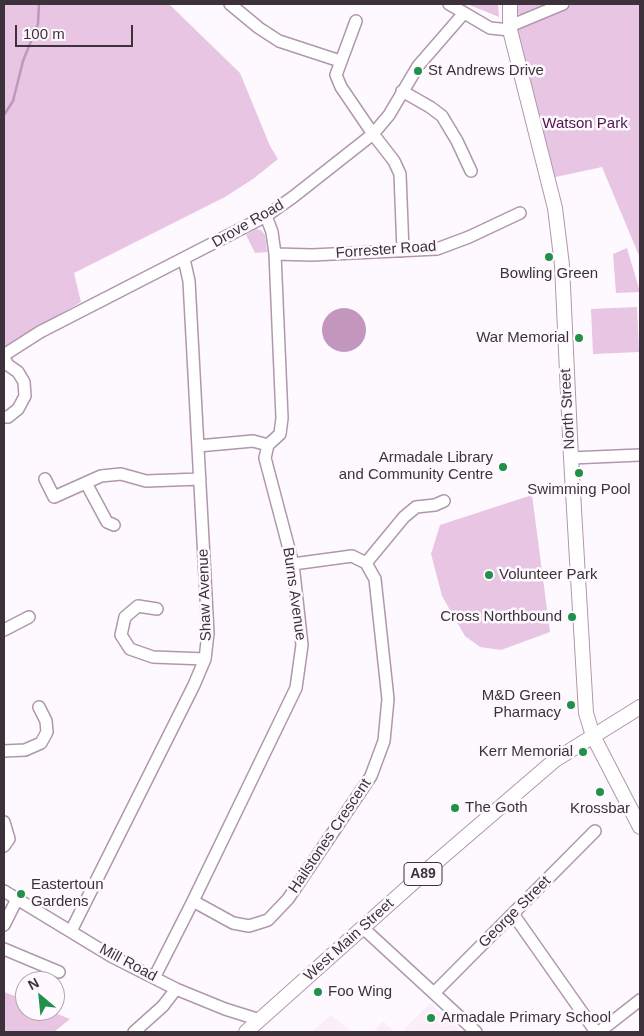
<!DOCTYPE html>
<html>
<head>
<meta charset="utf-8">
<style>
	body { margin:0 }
	#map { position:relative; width:644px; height:1036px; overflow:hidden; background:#fef9fe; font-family:Arial,sans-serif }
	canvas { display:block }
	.frame { position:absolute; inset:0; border:5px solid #3d323c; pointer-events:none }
	.north { position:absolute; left:15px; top:971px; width:50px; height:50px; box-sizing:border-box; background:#fef9fe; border:1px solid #b1a9b0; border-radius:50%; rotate:332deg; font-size:14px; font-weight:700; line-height:20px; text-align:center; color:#3d323c }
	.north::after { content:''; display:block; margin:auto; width:18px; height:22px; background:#219048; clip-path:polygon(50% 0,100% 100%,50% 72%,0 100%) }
	.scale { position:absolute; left:15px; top:25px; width:118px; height:22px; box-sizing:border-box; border:2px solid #3d323c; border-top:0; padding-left:6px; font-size:15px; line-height:18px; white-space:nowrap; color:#3d323c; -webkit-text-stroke:4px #fef9fe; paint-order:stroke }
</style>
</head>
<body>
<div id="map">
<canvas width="644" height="1036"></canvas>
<div class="frame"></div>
<div class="north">N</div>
<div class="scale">100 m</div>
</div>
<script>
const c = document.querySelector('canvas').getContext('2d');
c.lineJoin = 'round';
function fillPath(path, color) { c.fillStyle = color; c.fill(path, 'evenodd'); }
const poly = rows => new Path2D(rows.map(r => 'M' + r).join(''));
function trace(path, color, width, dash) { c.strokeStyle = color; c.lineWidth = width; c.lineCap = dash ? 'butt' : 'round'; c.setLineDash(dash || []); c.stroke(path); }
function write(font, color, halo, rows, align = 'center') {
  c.font = font + ' Arial,sans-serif'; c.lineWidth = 5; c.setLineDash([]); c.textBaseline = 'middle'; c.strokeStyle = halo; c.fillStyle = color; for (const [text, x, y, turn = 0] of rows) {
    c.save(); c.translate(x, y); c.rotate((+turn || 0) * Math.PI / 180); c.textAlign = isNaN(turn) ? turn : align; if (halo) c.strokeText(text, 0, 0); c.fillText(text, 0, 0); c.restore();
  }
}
fillPath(poly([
	[430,1003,462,1032,402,1032],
	[331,1015,352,1032,311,1032],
	[383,1021,395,1032,373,1032]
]), '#fbedf9');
fillPath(poly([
	[4,4,169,4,240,73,270,146,278,159,253,179,225,197,74,273,81,302,4,347],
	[467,4,498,4,499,17],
	[516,4,548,4,525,14,518,14],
	[574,4,640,4,640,258,602,167,551,178,516,29],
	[256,229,261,230,265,235,267,252,255,253,246,235],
	[627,248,640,292,616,293,613,254],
	[637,307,639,352,593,354,591,309],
	[532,495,550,632,501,650,480,647,465,636,442,596,431,554,440,525],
	[4,992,25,1000,25,1011,50,1011,70,1019,54,1032,4,1032]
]), '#e8c5e3');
fillPath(poly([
	'322 330a22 22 0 1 1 44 0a22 22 0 1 1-44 0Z'
]), '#c296bd');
trace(poly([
	[4,115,13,101,23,61,38,24,39,4]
]), '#c296bd', 2.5);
const minor = poly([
	[230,4,259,28,279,41,340,61],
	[449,4,490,28,510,30],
	[356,21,336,75,341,87,373,134,394,161,400,174,403,251],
	[510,26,563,4],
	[402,91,430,107,442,116,457,141,471,171],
	[275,254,312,255,437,249,469,237,520,213],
	[4,355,40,332,266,216,293,197,373,134,389,115,418,66,464,13],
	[4,358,8,365,18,372,24,382,25,396,18,409,8,417,4,417],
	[198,446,253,441,268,445],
	[571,458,640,455],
	[45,479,54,497,101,476,121,474,146,481,200,479],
	[86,483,107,522,114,525],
	[366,563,404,517,416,507,435,505,444,501],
	[157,609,138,606,125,617,121,635,130,649,153,657,205,659],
	[4,630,29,617],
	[4,751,25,750,41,743,47,732,46,721,39,707],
	[4,822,9,839,4,846],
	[4,891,111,956,176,989,225,1009,260,1020],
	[193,901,233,923,249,926,268,920,288,899,371,776,384,741,388,699,375,579,366,563,352,556,293,564],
	[513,914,596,1032],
	[4,925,17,899],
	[362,927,476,1032],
	[71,931,194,685,205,659,208,633,189,281,184,259],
	[4,949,59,972],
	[154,978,193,901,296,688,302,645,293,564,265,458,268,445,280,434,282,418,275,254,272,232,266,216],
	[434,993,595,831],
	[134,1032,163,1006,176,989],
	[599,1032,640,1000]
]);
const major = poly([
	[510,4,510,30,555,208,562,265,571,458,586,713,593,736,640,827],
	[246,1032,434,864,555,760,640,707]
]);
trace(minor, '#b197ad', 14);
trace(major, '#b197ad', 16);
trace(minor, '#fff', 11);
trace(major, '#fff', 14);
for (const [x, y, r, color] of [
	[418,71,5,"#219048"],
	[549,257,5,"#219048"],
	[579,338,5,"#219048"],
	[503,467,5,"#219048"],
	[579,473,5,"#219048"],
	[489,575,5,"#219048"],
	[572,617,5,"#219048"],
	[571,705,5,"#219048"],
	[583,752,5,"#219048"],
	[600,792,5,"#219048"],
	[455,808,5,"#219048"],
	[21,894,5,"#219048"],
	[318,992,5,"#219048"],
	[431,1018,5,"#219048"]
]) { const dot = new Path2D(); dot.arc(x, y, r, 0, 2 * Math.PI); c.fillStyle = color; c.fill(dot); trace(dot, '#fef9fe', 2); }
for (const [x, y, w] of [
	[423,874,38]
]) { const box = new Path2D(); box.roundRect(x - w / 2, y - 11.5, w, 23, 4); c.fillStyle = '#fef9fe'; c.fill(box); trace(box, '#3d323c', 1); }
write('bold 14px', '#3d323c', null, [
	["A89",423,874]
]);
write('15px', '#3d323c', '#fef9fe', [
	["St Andrews Drive",428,71],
	["Bowling Green",549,274,"center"],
	["War Memorial",569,338,"right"],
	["Armadale Library",493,458,"right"],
	["and Community Centre",493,475,"right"],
	["Swimming Pool",579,490,"center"],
	["Volunteer Park",499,575],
	["Cross Northbound",562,617,"right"],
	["M&D Green",561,696,"right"],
	["Pharmacy",561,713,"right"],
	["Kerr Memorial",573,752,"right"],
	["The Goth",465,808],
	["Krossbar",600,809,"center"],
	["Eastertoun",31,885],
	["Gardens",31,902],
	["Foo Wing",328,992],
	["Armadale Primary School",441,1018]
], 'left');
write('15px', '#4b1648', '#fef9fe', [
	["Watson Park",585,124]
]);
write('15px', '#3d323c', '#fef9fe', [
	["Drove Road",248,224,-30],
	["Forrester Road",386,250,-4],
	["North Street",568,409,-93],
	["Burns Avenue",294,594,82],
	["Shaw Avenue",205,595,-92],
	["Hailstones Crescent",330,836,-56],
	["George Street",515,912,-45],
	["West Main Street",349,940,-42],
	["Mill Road",128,963,28]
]);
</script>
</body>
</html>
